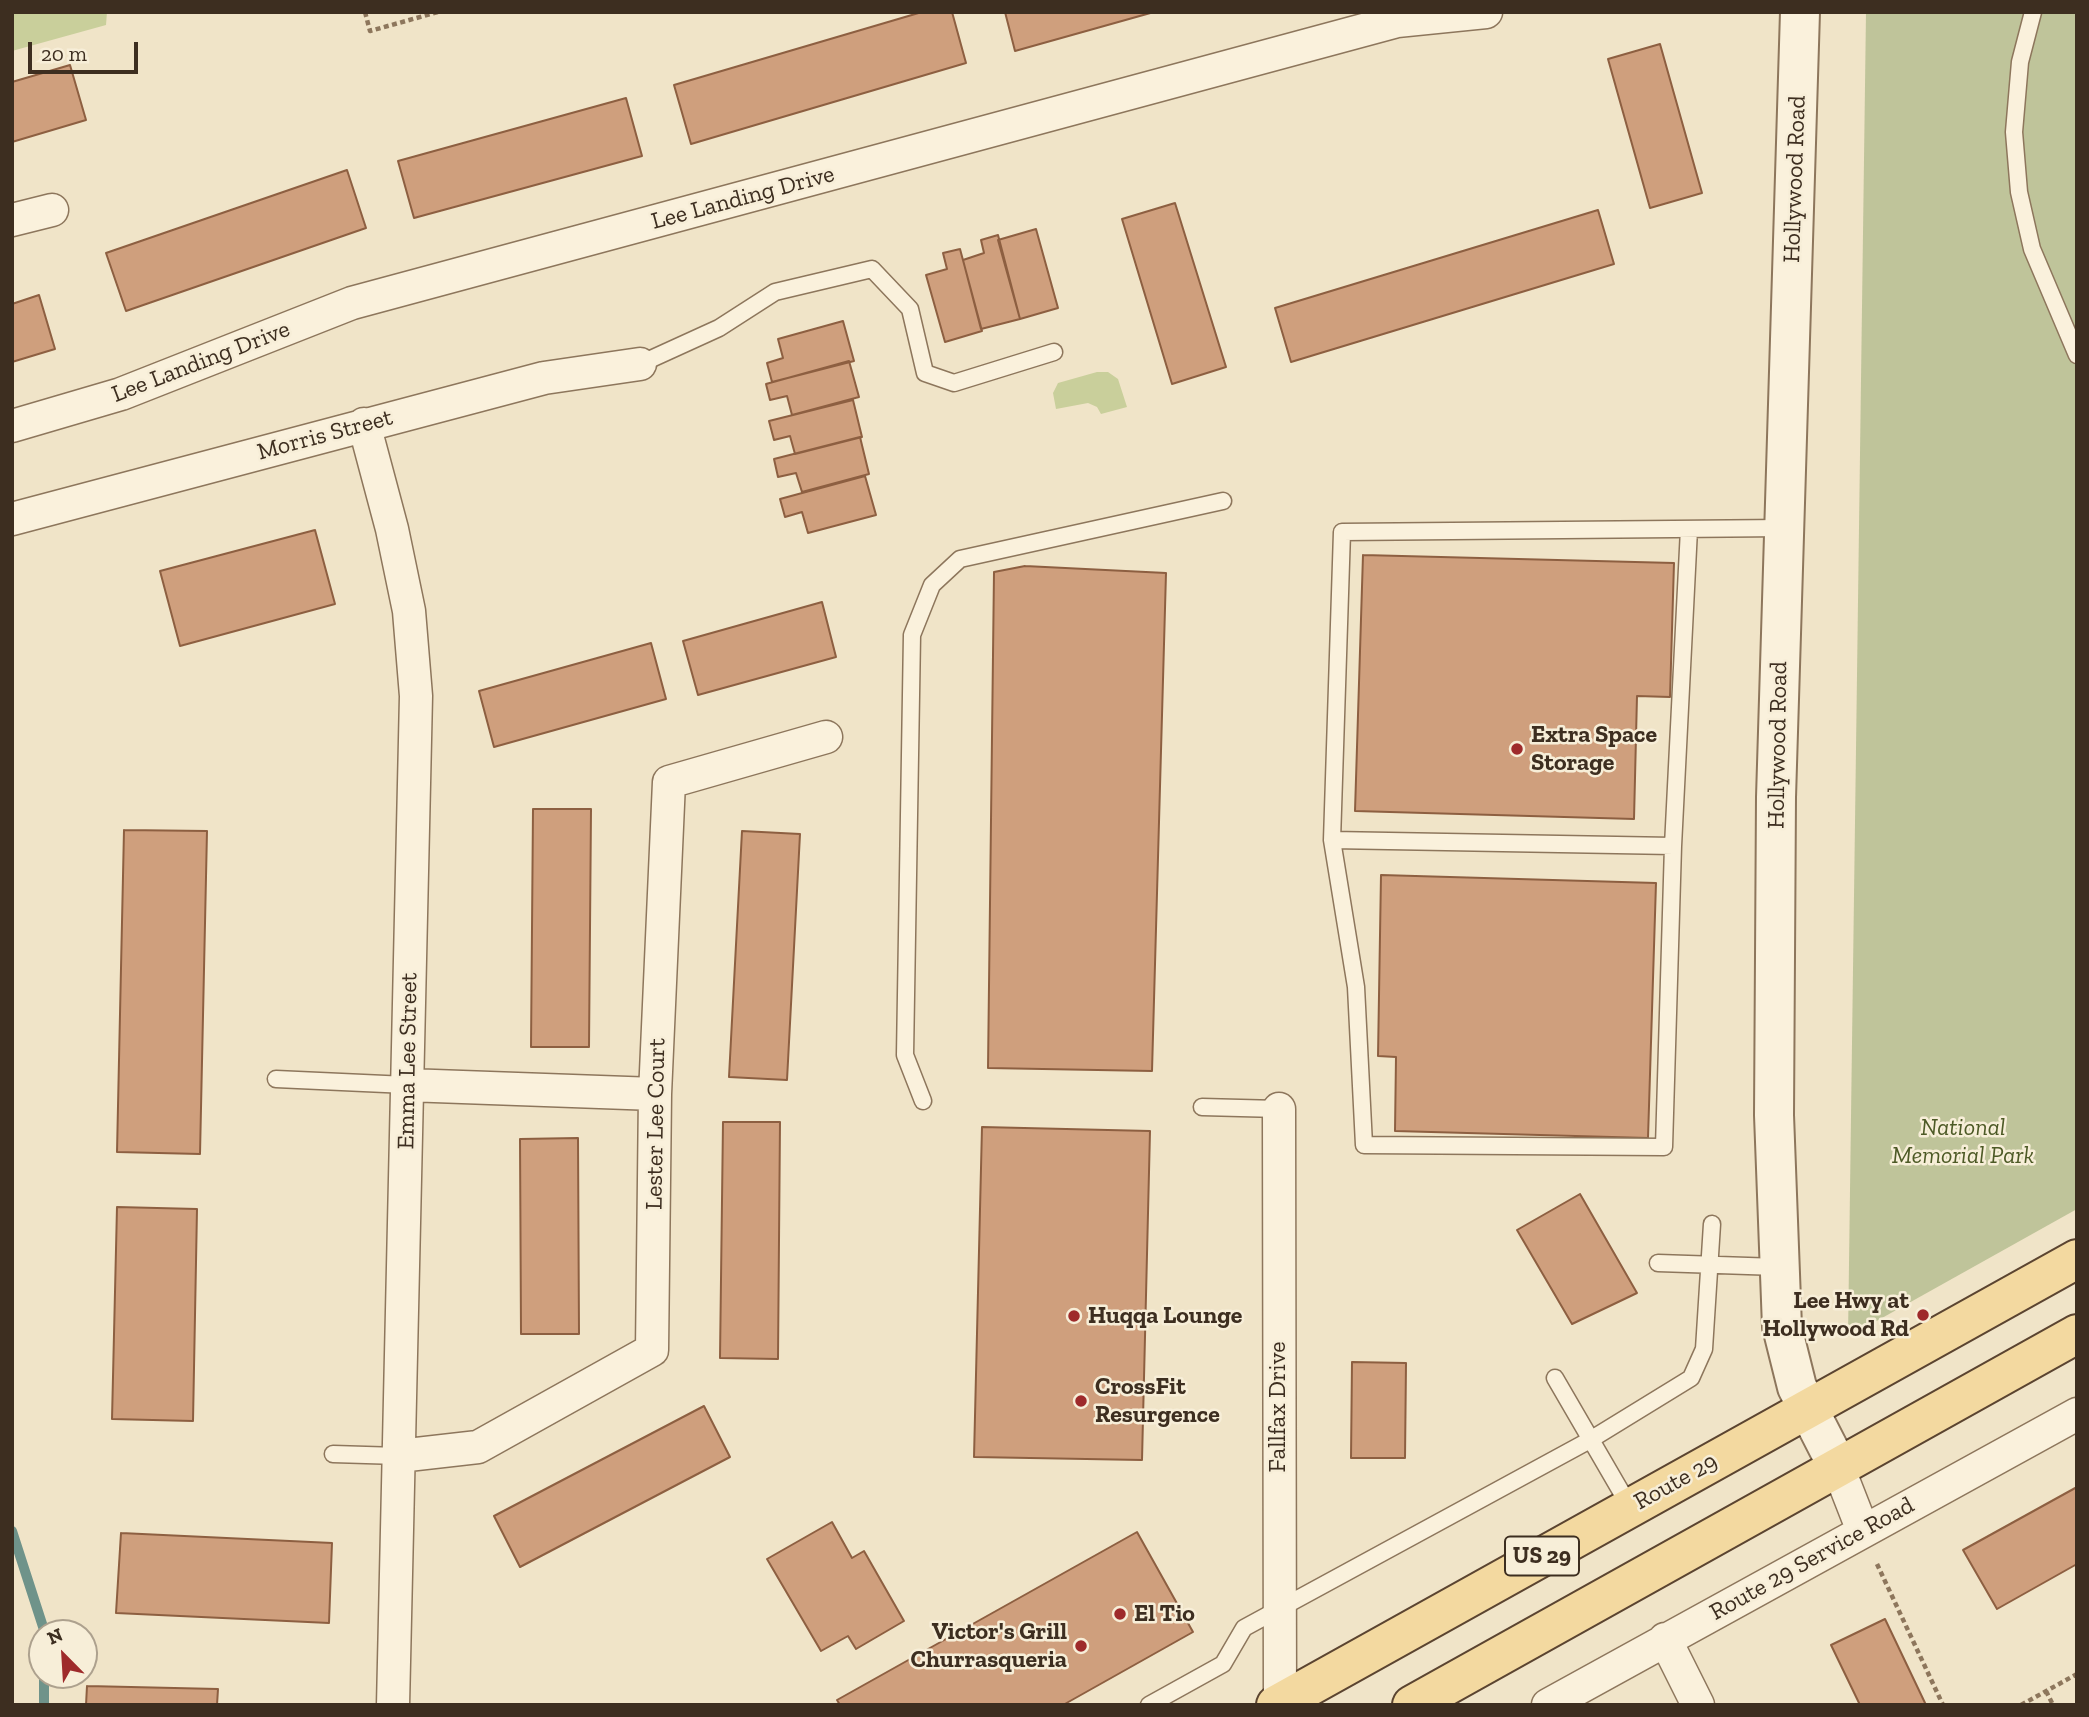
<!DOCTYPE html>
<html>
<head>
<meta charset="utf-8">
<style>
	body { margin:0 }
	#map { position:relative; width:2089px; height:1717px; overflow:hidden; background:#f0e4c8; font-family:"Zilla Slab",serif }
	canvas { display:block }
	.frame { position:absolute; inset:0; border:14px solid #3d2e20; pointer-events:none }
	.north { position:absolute; left:28px; top:1619px; width:70px; height:70px; box-sizing:border-box; background:#f7eed8; border:2px solid #ada18e; border-radius:50%; rotate:336deg; font-size:19px; font-weight:700; line-height:28px; text-align:center; color:#3d2e20 }
	.north::after { content:''; display:block; margin:auto; width:24px; height:32px; background:#9e2a2b; clip-path:polygon(50% 0,100% 100%,50% 72%,0 100%) }
	.scale { position:absolute; left:28px; top:42px; width:110px; height:32px; box-sizing:border-box; border:4px solid #3d2e20; border-top:0; padding-left:9px; font-size:21px; line-height:24px; white-space:nowrap; color:#3d2e20; -webkit-text-stroke:5px #f7eed8; paint-order:stroke }
</style>
</head>
<body>
<div id="map">
<canvas width="2089" height="1717"></canvas>
<div class="frame"></div>
<div class="north">N</div>
<div class="scale">20 m</div>
</div>
<script>
const c = document.querySelector('canvas').getContext('2d');
c.lineJoin = 'round';
function fillPath(path, color) { c.fillStyle = color; c.fill(path, 'evenodd'); }
const poly = rows => new Path2D(rows.map(r => 'M' + r).join(''));
function trace(path, color, width, dash) { c.strokeStyle = color; c.lineWidth = width; c.lineCap = dash ? 'butt' : 'round'; c.setLineDash(dash || []); c.stroke(path); }
function write(font, color, halo, rows, align = 'center') {
  c.font = font + ' "Zilla Slab",serif'; c.lineWidth = 5; c.setLineDash([]); c.textBaseline = 'middle'; c.strokeStyle = halo; c.fillStyle = color; for (const [text, x, y, turn = 0] of rows) {
    c.save(); c.translate(x, y); c.rotate((+turn || 0) * Math.PI / 180); c.textAlign = isNaN(turn) ? turn : align; if (halo) c.strokeText(text, 0, 0); c.fillText(text, 0, 0); c.restore();
  }
}
fillPath(poly([
	[12,12,107,12,106,25,12,51],
	[1097,372,1108,372,1118,379,1127,407,1101,414,1097,407,1088,403,1056,409,1053,393,1058,383]
]), '#c9cf9b');
fillPath(poly([
	[1866,12,2077,12,2077,1209,1848,1337]
]), '#bfc49a');
trace(poly([
	[12,1531,45,1633],
	[44,1705,44,1675]
]), '#6f938a', 10);
const building = poly([
	[922,12,952,12,966,63,691,144,674,85,922,12],
	[1005,12,1154,12,1015,51,1005,12],
	[1660,44,1702,193,1650,208,1608,59,1660,44],
	[70,65,86,120,12,142,12,82,70,65],
	[626,98,642,156,414,218,398,161,626,98],
	[347,170,366,228,126,311,106,253,347,170],
	[1175,203,1226,367,1172,384,1122,219,1175,203],
	[1598,210,1614,264,1291,362,1275,308,1598,210],
	[1036,229,1058,308,1020,319,998,240,1036,229],
	[998,235,1020,319,981,329,963,260,984,253,981,240,998,235],
	[960,249,982,331,945,342,926,275,947,269,943,253,960,249],
	[39,295,55,349,12,362,12,304,39,295],
	[843,321,854,361,772,382,767,363,783,358,778,339,843,321],
	[849,361,859,397,792,415,787,396,770,400,766,384,849,361],
	[853,400,862,437,795,454,790,436,774,440,769,421,853,400],
	[860,437,869,474,802,492,796,473,778,477,774,459,860,437],
	[865,476,876,515,808,533,802,512,785,517,780,499,865,476],
	[315,530,335,604,180,646,160,571,315,530],
	[1363,555,1674,563,1670,697,1637,696,1634,819,1355,811,1363,555],
	[1025,566,1166,573,1152,1071,988,1068,994,572,1025,566],
	[822,602,836,657,698,695,683,641,822,602],
	[651,643,666,699,494,747,479,691,651,643],
	[533,809,591,809,589,1047,531,1047,533,809],
	[124,830,207,831,200,1154,117,1152,124,830],
	[742,831,800,834,787,1080,729,1077,742,831],
	[1381,875,1656,883,1648,1138,1395,1131,1396,1057,1378,1056,1381,875],
	[723,1122,780,1122,778,1359,720,1358,723,1122],
	[982,1127,1150,1131,1142,1460,974,1457,982,1127],
	[578,1138,579,1334,521,1334,520,1139,578,1138],
	[1580,1194,1637,1293,1572,1324,1517,1230,1580,1194],
	[117,1207,197,1209,193,1421,112,1419,117,1207],
	[1352,1362,1406,1363,1405,1458,1351,1458,1352,1362],
	[704,1406,730,1457,520,1567,494,1516,704,1406],
	[2077,1487,2077,1564,1997,1609,1963,1550,2077,1487],
	[832,1522,852,1558,864,1551,904,1621,856,1649,848,1636,821,1651,767,1559,832,1522],
	[1137,1532,1193,1632,1063,1705,840,1705,837,1700,1137,1532],
	[121,1533,332,1543,329,1623,116,1613,121,1533],
	[1885,1619,1926,1705,1860,1705,1831,1645,1885,1619],
	[87,1686,218,1689,217,1705,86,1705,87,1686]
]);
fillPath(building, '#cf9f7d');
trace(building, '#8d5f41', 2);
const service = poly([
	[2033,12,2020,62,2014,132,2019,192,2032,249,2077,355],
	[640,364,719,328,775,292,872,269,910,309,925,373,954,383,1054,352],
	[1689,529,1673,846,1664,1147,1364,1145,1356,987,1332,840,1342,532,1784,528],
	[1332,840,1673,846],
	[276,1079,407,1085],
	[923,1101,905,1055,912,635,932,585,960,559,1223,501],
	[1202,1107,1279,1109],
	[1658,1263,1778,1267],
	[1555,1378,1630,1507],
	[333,1454,399,1456],
	[1149,1705,1223,1664,1244,1628,1590,1440,1691,1378,1704,1349,1712,1224]
]);
const minor = poly([
	[12,220,52,210],
	[364,424,392,529,409,611,416,696,393,1705],
	[12,426,121,394,352,303,1397,21,1486,12],
	[12,519,544,378,640,364],
	[407,1085,655,1094],
	[1279,1109,1280,1705],
	[399,1456,478,1447,652,1350,655,1094,669,782,826,737],
	[1838,1467,1863,1531],
	[1665,1639,1698,1705],
	[1548,1705,2077,1414]
]);
const tertiary = poly([
	[1800,12,1776,797,1774,1115,1782,1327,1797,1387,1838,1467]
]);
const primary = poly([
	[1276,1705,2077,1259],
	[1412,1705,2077,1334]
]);
trace(service, '#8d765c', 19);
trace(minor, '#8d765c', 35);
trace(tertiary, '#8d765c', 42);
trace(primary, '#5b4430', 42);
trace(poly([
	[365,12,370,31,438,12],
	[1877,1564,1943,1705],
	[2046,1691,2053,1705],
	[2021,1705,2077,1674]
]), '#8d765c', 4.5, [5, 3.5]);
trace(service, '#faf1dc', 16);
trace(minor, '#faf1dc', 32);
trace(tertiary, '#faf1dc', 38);
trace(primary, '#f3d9a0', 38);
for (const [x, y, r, color] of [
	[1517,749,7,"#9e2a2b"],
	[1923,1315,7,"#9e2a2b"],
	[1074,1316,7,"#9e2a2b"],
	[1081,1401,7,"#9e2a2b"],
	[1120,1614,7,"#9e2a2b"],
	[1081,1646,7,"#9e2a2b"]
]) { const dot = new Path2D(); dot.arc(x, y, r, 0, 2 * Math.PI); c.fillStyle = color; c.fill(dot); trace(dot, '#f7eed8', 2.5); }
for (const [x, y, w] of [
	[1542,1556,74]
]) { const box = new Path2D(); box.roundRect(x - w / 2, y - 19.5, w, 39, 5); c.fillStyle = '#f7eed8'; c.fill(box); trace(box, '#3d2e20', 2); }
write('bold 23px', '#3d2e20', null, [
	["US 29",1542,1556]
]);
write('24px', '#3d2e20', '#f7eed8', [
	["Hollywood Road",1795,179,-88],
	["Lee Landing Drive",743,198,-15],
	["Lee Landing Drive",201,362,-21],
	["Morris Street",325,435,-15],
	["Hollywood Road",1778,745,-89],
	["Emma Lee Street",408,1061,-89],
	["Lester Lee Court",656,1124,-89],
	["Fallfax Drive",1278,1407,-90],
	["Route 29",1676,1482,-29],
	["Route 29 Service Road",1812,1559,-29]
]);
write('bold 24px', '#3d2e20', '#f7eed8', [
	["Extra Space",1531,735],
	["Storage",1531,763],
	["Lee Hwy at",1909,1301,"right"],
	["Hollywood Rd",1909,1329,"right"],
	["Huqqa Lounge",1088,1316],
	["CrossFit",1095,1387],
	["Resurgence",1095,1415],
	["El Tio",1134,1614],
	["Victor's Grill",1067,1632,"right"],
	["Churrasqueria",1067,1660,"right"]
], 'left');
write('italic 24px', '#4d5a26', '#f7eed8', [
	["National",1963,1128],
	["Memorial Park",1963,1156]
]);
</script>
</body>
</html>
